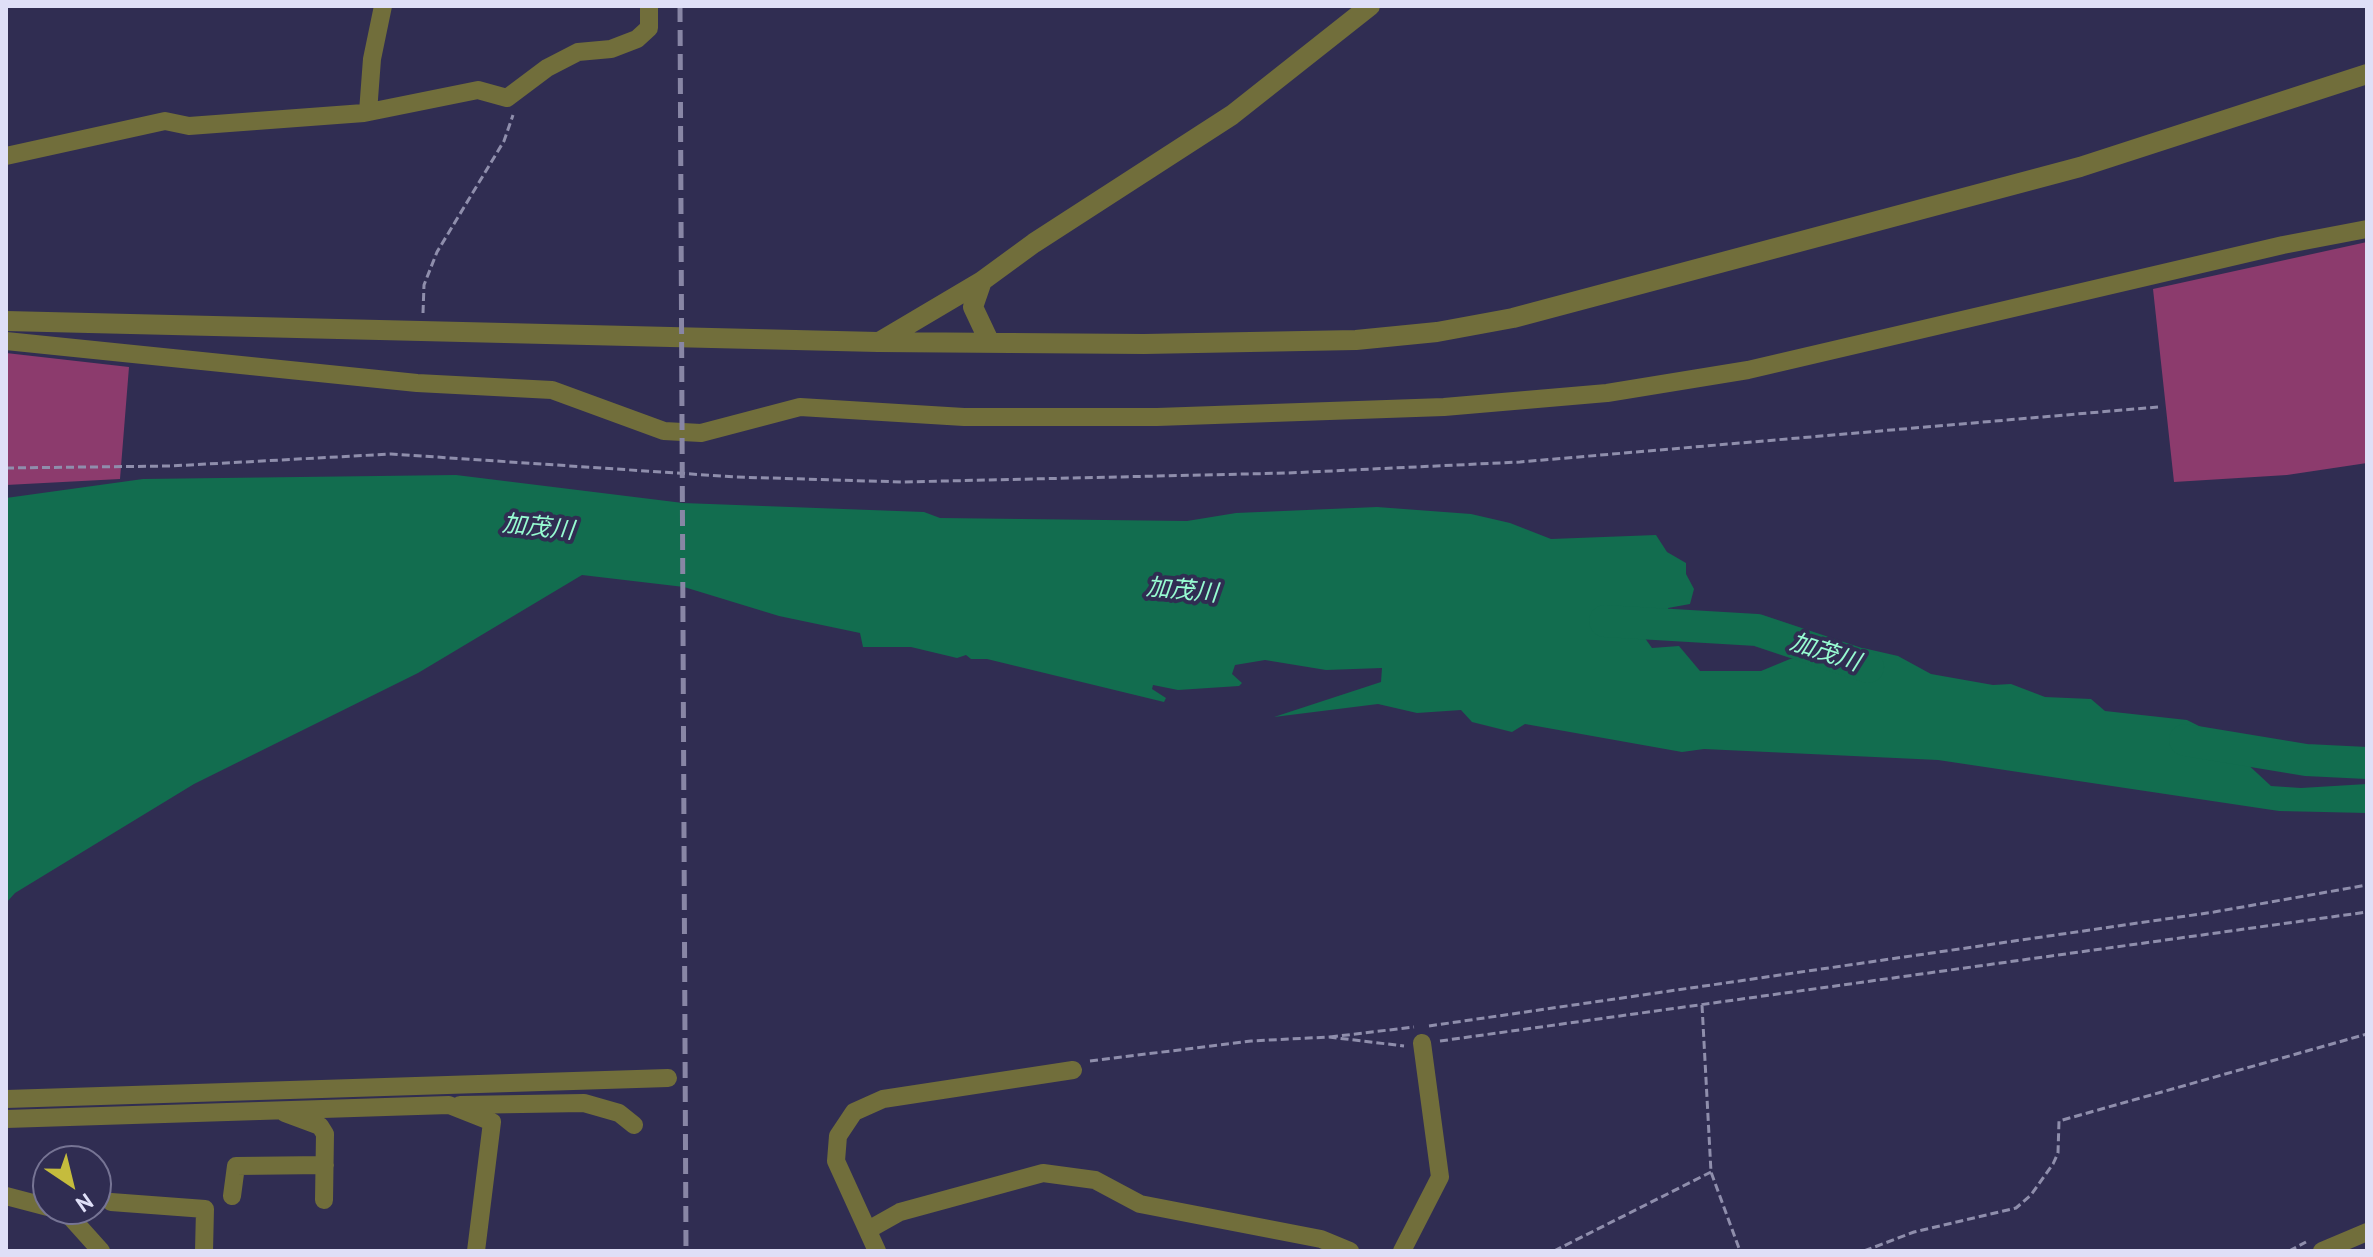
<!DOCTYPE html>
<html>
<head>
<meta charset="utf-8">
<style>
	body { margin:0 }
	#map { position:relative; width:2373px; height:1257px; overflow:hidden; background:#302d52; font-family:"PT Sans",sans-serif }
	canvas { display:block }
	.frame { position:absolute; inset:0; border:8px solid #dfdff7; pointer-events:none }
	.north { position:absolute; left:32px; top:1145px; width:80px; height:80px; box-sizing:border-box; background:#302d52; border:2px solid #767494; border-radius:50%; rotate:145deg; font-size:22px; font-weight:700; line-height:32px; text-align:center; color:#dfdff7 }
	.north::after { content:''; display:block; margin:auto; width:28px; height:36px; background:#c5bc3d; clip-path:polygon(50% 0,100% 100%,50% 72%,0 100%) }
</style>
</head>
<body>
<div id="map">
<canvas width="2373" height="1257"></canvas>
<div class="frame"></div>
<div class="north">N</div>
</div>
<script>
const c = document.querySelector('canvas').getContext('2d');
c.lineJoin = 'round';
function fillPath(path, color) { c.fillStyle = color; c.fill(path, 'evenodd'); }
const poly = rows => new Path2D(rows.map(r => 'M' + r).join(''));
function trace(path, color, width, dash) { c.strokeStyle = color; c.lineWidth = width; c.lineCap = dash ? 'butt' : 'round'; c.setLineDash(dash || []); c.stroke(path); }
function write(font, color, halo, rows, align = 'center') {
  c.font = font + ' "PT Sans","Noto Sans JP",sans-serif'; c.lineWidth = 8; c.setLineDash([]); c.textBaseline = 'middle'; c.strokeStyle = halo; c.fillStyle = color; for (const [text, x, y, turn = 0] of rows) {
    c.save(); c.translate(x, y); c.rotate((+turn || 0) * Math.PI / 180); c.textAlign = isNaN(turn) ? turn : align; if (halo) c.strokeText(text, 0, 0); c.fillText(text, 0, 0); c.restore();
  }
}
fillPath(poly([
	[2367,242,2367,463,2287,475,2174,482,2153,289],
	[6,353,129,367,120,479,6,485]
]), '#8c3b6d');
fillPath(poly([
	[456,475,683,503,924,512,940,518,1187,521,1236,513,1377,507,1471,514,1510,523,1551,539,1656,535,1667,552,1686,563,1686,574,1694,589,1690,604,1668,608,1669,616,1650,615,1642,634,1652,648,1679,646,1700,671,1761,671,1790,659,1863,648,1898,656,1931,674,1993,685,2011,684,2045,697,2091,699,2105,711,2187,720,2215,734,2271,786,2301,788,2367,784,2367,813,2279,811,1938,760,1704,749,1682,752,1525,724,1512,732,1472,722,1461,710,1417,713,1378,704,1274,717,1381,682,1382,668,1326,670,1265,660,1235,665,1232,674,1242,683,1239,686,1178,690,1153,685,1152,689,1166,698,1164,702,987,659,971,659,966,655,957,658,911,647,863,647,860,633,779,616,684,587,582,575,418,673,194,784,15,893,6,903,6,498,143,479]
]), '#126d4f');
trace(poly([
	[1605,621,1757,630,1868,667],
	[2185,740,2306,760,2367,763]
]), '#126d4f', 32);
trace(poly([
	[423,313,424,285,437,252,504,141,513,115],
	[6,468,170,466,391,454,736,477,902,482,1288,473,1520,462,2158,407],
	[1702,1005,1711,1172,1740,1251],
	[1429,1026,2214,912,2367,885],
	[1330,1037,1414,1027],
	[1440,1041,2367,912],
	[1090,1061,1251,1041,1329,1037,1404,1046],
	[1554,1251,1711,1172],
	[1864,1251,1914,1232,2016,1208,2031,1195,2053,1164,2058,1153,2059,1121,2367,1034],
	[2289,1251,2306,1242]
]), '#8f8eac', 3, [8, 4]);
trace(poly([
	[368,112,372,59,383,6],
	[6,156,165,121,189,126,364,113,478,90,507,98,547,68,578,52,611,49,637,39,649,28,649,6],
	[6,341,417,383,552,390,664,431,701,433,800,407,964,417,1157,417,1444,407,1607,393,1748,370,2283,245,2367,229],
	[6,1099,668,1078],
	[460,1105,584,1103,619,1113,634,1125],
	[285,1113,320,1126,325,1134,324,1200],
	[6,1119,449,1105,492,1122,476,1251],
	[6,1196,48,1207],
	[232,1196,236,1166,325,1165],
	[111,1202,205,1209,204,1251],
	[55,1209,66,1212,101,1251],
	[868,1230,900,1212,1043,1173,1095,1180,1140,1204,1321,1239,1350,1251],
	[877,1251,836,1161,838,1136,854,1112,883,1099,1073,1070],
	[1402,1251,1440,1177,1422,1043],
	[2322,1251,2367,1232]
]), '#716e3b', 18);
trace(poly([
	[982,281,973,307,990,343],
	[6,321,878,342,1144,344,1356,340,1437,332,1513,318,2080,167,2367,74],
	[879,342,982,281,1034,243,1232,115,1370,6]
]), '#716e3b', 20);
trace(poly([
	[680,6,686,1251]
]), '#8886a5', 5, [16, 8]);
write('italic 24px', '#97fcd2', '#302d52', [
	["加茂川",538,528,6],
	["加茂川",1182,591,5],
	["加茂川",1825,653,18]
]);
</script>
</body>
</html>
